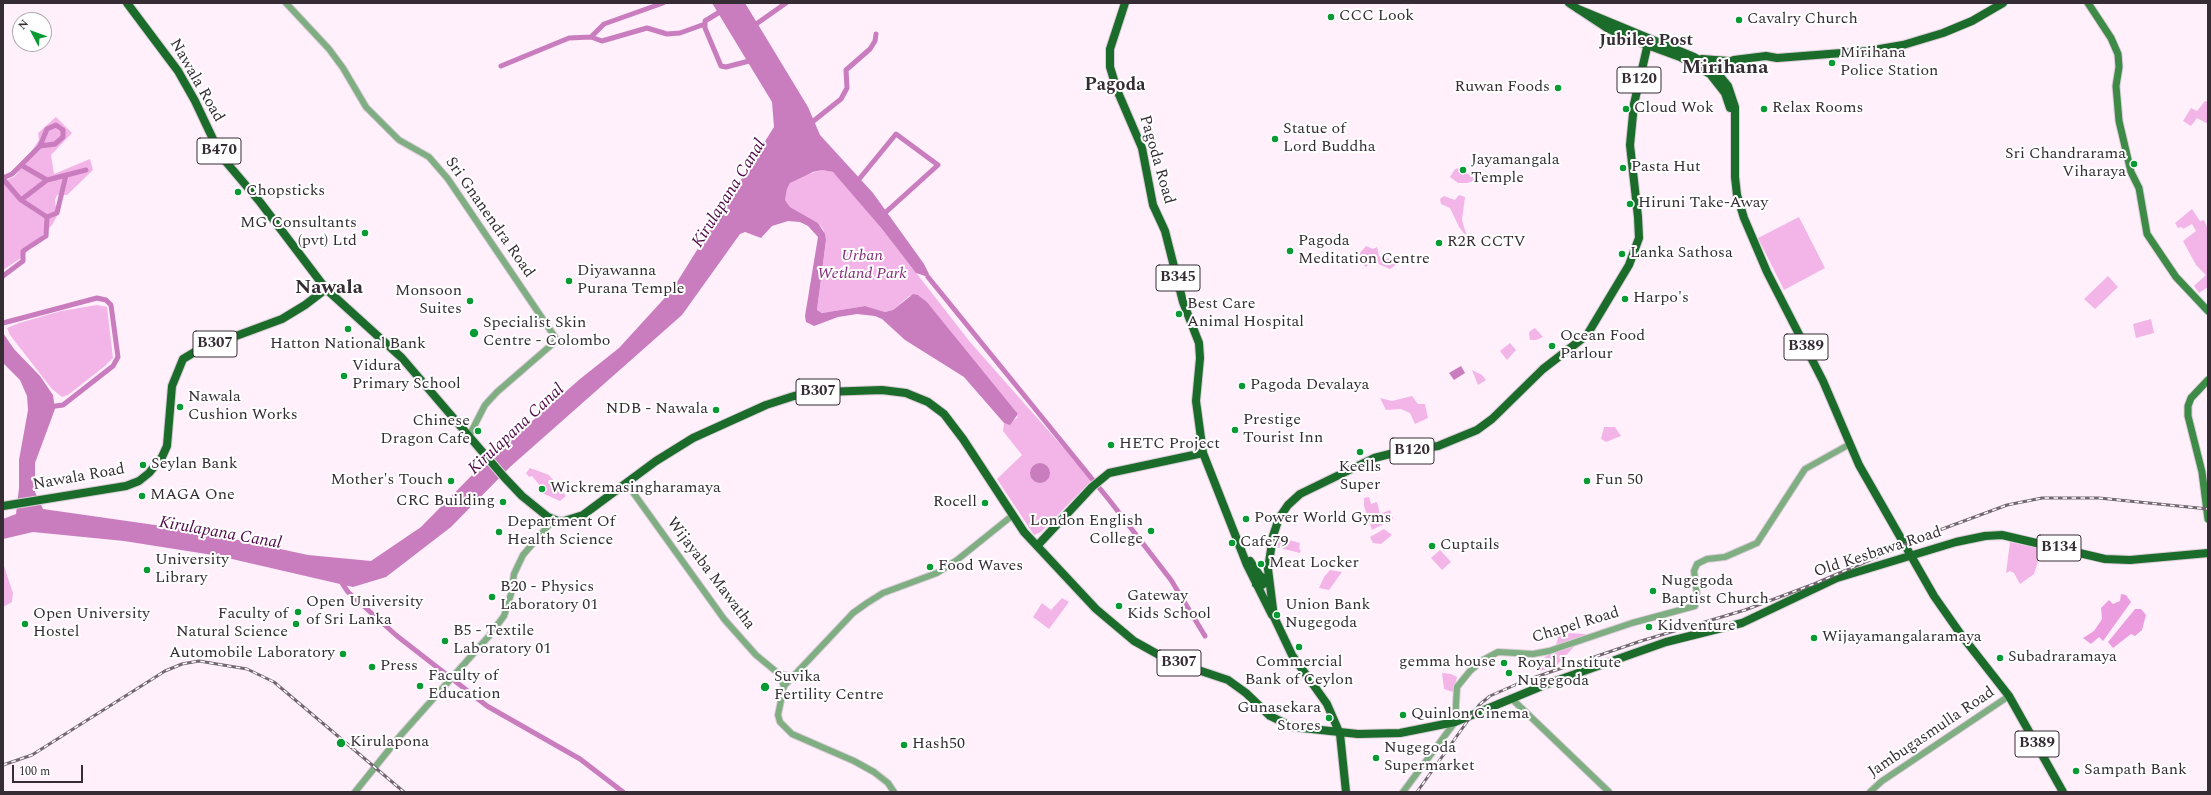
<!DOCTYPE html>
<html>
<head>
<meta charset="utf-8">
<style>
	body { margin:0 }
	#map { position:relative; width:2211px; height:795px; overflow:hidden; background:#fff0fc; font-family:Spectral,serif }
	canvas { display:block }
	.frame { position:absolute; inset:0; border:4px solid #362d34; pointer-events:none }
	.north { position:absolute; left:12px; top:12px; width:40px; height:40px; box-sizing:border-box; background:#fff; border:1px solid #afabae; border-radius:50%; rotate:311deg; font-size:11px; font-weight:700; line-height:16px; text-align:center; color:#362d34 }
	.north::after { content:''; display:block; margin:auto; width:14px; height:18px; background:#089a33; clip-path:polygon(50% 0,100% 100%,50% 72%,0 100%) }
	.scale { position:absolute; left:12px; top:765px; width:71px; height:18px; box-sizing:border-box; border:2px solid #362d34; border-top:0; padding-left:5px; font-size:12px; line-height:14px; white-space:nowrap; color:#362d34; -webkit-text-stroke:3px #fff; paint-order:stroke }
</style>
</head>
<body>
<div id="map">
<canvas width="2211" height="795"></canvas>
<div class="frame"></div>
<div class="north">N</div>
<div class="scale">100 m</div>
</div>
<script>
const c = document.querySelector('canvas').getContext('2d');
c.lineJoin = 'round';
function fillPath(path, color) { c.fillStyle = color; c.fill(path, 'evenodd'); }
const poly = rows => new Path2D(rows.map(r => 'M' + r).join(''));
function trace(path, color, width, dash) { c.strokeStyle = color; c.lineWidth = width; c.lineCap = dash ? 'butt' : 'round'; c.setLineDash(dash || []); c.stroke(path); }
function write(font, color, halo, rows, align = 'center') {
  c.font = font + ' Spectral,serif'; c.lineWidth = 4; c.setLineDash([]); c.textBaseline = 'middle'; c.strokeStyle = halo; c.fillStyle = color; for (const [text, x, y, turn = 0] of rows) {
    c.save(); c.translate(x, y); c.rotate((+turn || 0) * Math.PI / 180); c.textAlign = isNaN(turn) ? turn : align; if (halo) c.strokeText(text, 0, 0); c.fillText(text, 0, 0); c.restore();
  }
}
fillPath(poly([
	[2205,101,2208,102,2208,124,2197,118,2191,126,2183,121,2191,108,2197,111],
	[56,117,72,133,51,155,54,174,90,159,93,170,67,195,57,195,55,200,57,216,52,225,21,258,3,270,3,182,15,176,39,140,38,133],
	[1459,168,1477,180,1467,183,1458,183,1450,177,1455,169],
	[822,170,833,172,837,176,882,229,970,342,1092,480,1041,532,1034,535,997,479,1022,455,1003,431,1004,423,1007,424,1017,418,1018,414,927,302,918,295,909,296,893,310,885,312,865,306,822,313,817,310,826,240,823,229,818,223,790,207,785,200,787,189,790,183,799,177],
	[1459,195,1465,197,1462,220,1467,237,1459,227,1450,208,1441,204,1440,199,1444,196,1455,200],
	[2192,209,2200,221,2204,220,2208,229,2208,287,2199,293,2194,286,2206,275,2196,265,2183,241,2196,231,2192,224,2183,229,2182,227,2178,228,2175,223],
	[1799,217,1825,268,1784,290,1758,238],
	[1366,246,1373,249,1377,247,1379,256,1386,259,1394,257,1397,264,1390,269,1376,263,1369,264,1366,267,1360,261,1360,253],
	[2108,276,2118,287,2095,309,2084,299],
	[97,305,107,307,113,358,105,366,68,395,62,397,52,389,10,335,7,328,19,323,61,311],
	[2151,319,2154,333,2136,338,2133,324],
	[1535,328,1543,337,1536,340,1530,340,1529,332],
	[1510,343,1516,350,1507,360,1500,351],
	[1472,370,1482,375,1486,380,1478,385],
	[1412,396,1418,404,1425,404,1428,418,1415,424,1410,413,1401,409,1386,410,1380,398,1392,401],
	[1604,427,1615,427,1621,436,1606,442,1601,439],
	[530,468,549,475,566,496,560,501,540,492,542,488,532,476,529,477,526,473],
	[1369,497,1371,504,1377,502,1380,514,1390,510,1393,519,1372,530,1364,506,1364,498],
	[1384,529,1392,535,1381,544,1373,543,1370,537],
	[1278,537,1300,543,1299,549,1301,550,1300,553,1276,547],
	[2010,542,2042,549,2034,574,2020,584,2014,573,2010,571,2006,573],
	[1440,550,1451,562,1442,570,1431,558],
	[3,563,13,593,12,602,3,607],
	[1330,570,1342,572,1329,590,1319,588,1324,577],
	[1062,598,1069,602,1049,629,1033,617,1042,603,1051,610],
	[1552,629,1567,633,1586,634,1556,666,1537,672,1537,663,1548,655,1556,645,1558,638,1549,631],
	[1442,673,1451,674,1457,677,1453,692,1444,689]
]), '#f3b5e8');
fillPath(poly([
	[2121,594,2126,595,2131,602,2103,641,2099,637,2091,644,2083,638,2094,631,2102,619,2101,608,2109,600,2113,604,2120,601],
	[2135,609,2141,609,2146,615,2142,630,2135,636,2131,634,2113,648,2108,642]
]), '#ec9ddf');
fillPath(poly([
	[712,3,745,3,808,107,820,135,873,193,924,264,929,274,928,277,916,273,882,229,833,172,822,170,813,172,790,183,787,189,785,200,790,207,818,223,825,234,826,240,817,310,822,313,865,306,885,312,893,310,913,294,918,295,927,302,1018,414,1010,425,1004,423,964,377,905,340,882,319,875,316,857,314,838,317,814,326,806,322,805,316,818,237,808,226,800,222,788,221,772,226,761,238,745,232,740,234,682,315,510,467,451,527,386,577,353,587,219,556,124,541,33,532,3,539,3,519,16,514,19,488,19,460,28,410,27,396,20,380,3,363,3,333,14,349,40,376,53,395,55,409,35,463,35,492,43,509,197,531,308,555,371,561,421,527,482,465,580,379,619,348,672,290,774,127,772,102],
	[1461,366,1465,373,1454,380,1449,373],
	'1030 473a10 10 0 1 1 20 0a10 10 0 1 1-20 0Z'
]), '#c97dbe');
trace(poly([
	[723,10,705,21,705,28,721,66,726,67,753,60],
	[752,27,786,3],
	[591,37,602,41,647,28,667,34,680,33,705,24],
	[501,66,569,38,591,37,604,24,663,3],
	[811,123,841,99,847,88,846,70,870,49,875,41,876,34],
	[21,165,47,180],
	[3,178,12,174,40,146,47,129,56,125,63,130,63,137,55,144,40,146],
	[860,178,896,134,938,165,886,212],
	[3,179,21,200,47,217,46,236,23,251,23,261,3,276],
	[21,200,47,180,86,170],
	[47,217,57,213,66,175],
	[928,277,1110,501,1171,580,1205,636],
	[3,323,97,298,106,300,111,305,118,357,113,366,63,405,48,407],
	[340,580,348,592,397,636,487,706,580,759,623,792]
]), '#c97dbe', 5);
const tertiary = poly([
	[286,3,329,49,343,68,366,107,399,140,429,157,448,179,557,340,497,392,485,405,469,436],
	[627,484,724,619,756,655,779,674,784,686],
	[779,674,794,677],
	[1512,699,1609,792],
	[355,792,400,736,489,636,504,616,511,594,514,574,523,555,553,520],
	[894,792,888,783,874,772,854,761,792,734,780,722,778,715,784,686,853,613,867,603,883,593,937,573,957,560,1013,515],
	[1403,792,1455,722,1457,687,1470,671,1483,660,1498,652,1533,654,1549,651,1632,623,1695,606,1697,595,1694,571,1697,564,1707,559,1725,557,1757,543,1805,469,1850,444],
	[1870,792,1882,781,2009,696]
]);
const secondary = poly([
	[2088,3,2111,38,2118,54,2119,67,2116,86,2119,121,2131,172,2139,188,2147,234,2176,277,2208,311],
	[2208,380,2191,398,2188,406,2188,416,2202,472,2208,519]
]);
const primary = poly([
	[127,3,178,71,195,101,221,156,260,202,326,289,402,358,504,477,522,496,548,517,558,521,564,521,583,515,656,461,693,438,766,405,794,396,824,392,882,390,906,393,928,402,944,414,963,439,1024,532,1096,609,1134,641,1168,660,1228,680,1246,693,1270,716,1293,727,1358,734,1400,733,1455,722,1547,684,1666,642,1742,623,1837,578,1956,542,1985,536,2002,535,2105,559,2130,560,2208,553],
	[1125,3,1110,49,1110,67,1117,90,1142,148,1153,205,1165,231,1183,302,1199,343,1200,358,1196,401,1203,453,1247,565,1272,615],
	[1569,3,1607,28,1631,39,1680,57,1710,74,1725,93,1730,108],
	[1578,9,1694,57,1714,69,1728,86,1735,107,1735,177,1737,195,1744,218,1767,272,1823,381,1859,465,1934,596,1962,636,2009,696,2063,792],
	[1702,59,1728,61],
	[1710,74,1714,69,1734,60,1766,56,1777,58,1868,51,1903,45,1943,33,1972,21,2003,3],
	[3,506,126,486,139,481,149,473,162,457,167,446,172,386,183,359,198,350,282,319,305,305,326,289],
	[1037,546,1092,487,1109,473,1203,453],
	[1250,561,1260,576,1268,581,1262,585,1256,584],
	[1346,792,1340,734,1327,704,1292,655,1274,617,1268,569,1273,536,1279,518,1288,505,1300,494,1374,458,1394,453,1438,446,1477,430,1492,419,1543,369,1587,335,1629,265,1639,238,1638,217,1630,145,1634,104,1649,39]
]);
trace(tertiary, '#dbcdd8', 8);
trace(secondary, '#dbcdd8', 9);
trace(primary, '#dbcdd8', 10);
trace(tertiary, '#7eae81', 6);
trace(secondary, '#3e8a47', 7);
trace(primary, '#1b6c2a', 8);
const rail = poly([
	[3,765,32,755,165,671,182,664,199,661,247,669,274,682,404,792],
	[1417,792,1479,705,1490,696,1524,681,1641,641,1745,610,1814,584,1937,531,2007,505,2042,498,2099,498,2208,509]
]);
trace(rail, '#736871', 3);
trace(rail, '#fff', 1.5, [4.5]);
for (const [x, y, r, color] of [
	[1331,17,4,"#089a33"],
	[1739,20,4,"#089a33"],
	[1832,63,4,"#089a33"],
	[1558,88,4,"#089a33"],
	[1626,109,4,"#089a33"],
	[1764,109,4,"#089a33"],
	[1275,139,4,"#089a33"],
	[2134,164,4,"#089a33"],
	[1623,168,4,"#089a33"],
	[1463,170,4,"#089a33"],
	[238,192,4,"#089a33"],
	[1630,204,4,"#089a33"],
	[365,233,4,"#089a33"],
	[1439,243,4,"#089a33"],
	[1290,251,4,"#089a33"],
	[1622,254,4,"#089a33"],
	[569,281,4,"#089a33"],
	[1625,299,4,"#089a33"],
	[470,301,4,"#089a33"],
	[1179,314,4,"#089a33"],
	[348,329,4,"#089a33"],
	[474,333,5,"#089a33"],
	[1552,346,4,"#089a33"],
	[344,376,4,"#089a33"],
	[1242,386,4,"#089a33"],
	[180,407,4,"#089a33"],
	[716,410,4,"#089a33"],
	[1235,430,4,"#089a33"],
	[478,431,4,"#089a33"],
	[1111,445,4,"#089a33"],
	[1360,452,4,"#089a33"],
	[143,465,4,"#089a33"],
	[451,481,4,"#089a33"],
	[1587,481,4,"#089a33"],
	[542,489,4,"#089a33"],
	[142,496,4,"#089a33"],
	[503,502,4,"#089a33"],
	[985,503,4,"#089a33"],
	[1246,519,4,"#089a33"],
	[1151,531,4,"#089a33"],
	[499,532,4,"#089a33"],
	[1232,543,4,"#089a33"],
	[1432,546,4,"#089a33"],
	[1261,564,4,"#089a33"],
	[930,567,4,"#089a33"],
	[147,570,4,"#089a33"],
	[1653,591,4,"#089a33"],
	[492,597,4,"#089a33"],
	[1119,606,4,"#089a33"],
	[298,612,4,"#089a33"],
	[1277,615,4,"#089a33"],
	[25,624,4,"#089a33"],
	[296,624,4,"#089a33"],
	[1649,627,4,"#089a33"],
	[1814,638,4,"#089a33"],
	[445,641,4,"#089a33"],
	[1299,647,4,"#089a33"],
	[343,654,4,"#089a33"],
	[2000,658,4,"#089a33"],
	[1504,663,4,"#089a33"],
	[372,667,4,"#089a33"],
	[1509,673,4,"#089a33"],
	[420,686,4,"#089a33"],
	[765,687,5,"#089a33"],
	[1403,715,4,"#089a33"],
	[1329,718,4,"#089a33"],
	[341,743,5,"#089a33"],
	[904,745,4,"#089a33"],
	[1376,758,4,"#089a33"],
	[2076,771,4,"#089a33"]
]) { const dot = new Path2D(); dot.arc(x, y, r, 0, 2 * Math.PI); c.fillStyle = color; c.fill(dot); trace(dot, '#fff', 1.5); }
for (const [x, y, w] of [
	[1639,80,44],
	[219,151,44],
	[1178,278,44],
	[215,344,44],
	[1806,347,44],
	[818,392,44],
	[1412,451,44],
	[2059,548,44],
	[1179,663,44],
	[2037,744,44]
]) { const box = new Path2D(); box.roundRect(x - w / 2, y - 13, w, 26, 3); c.fillStyle = '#fff'; c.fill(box); trace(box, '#362d34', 1); }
write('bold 15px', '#362d34', null, [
	["B120",1639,80],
	["B470",219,151],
	["B345",1178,278],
	["B307",215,344],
	["B389",1806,347],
	["B307",818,392],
	["B120",1412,451],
	["B134",2059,548],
	["B307",1179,663],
	["B389",2037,744]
]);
write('16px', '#362d34', '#fff', [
	["CCC Look",1339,17],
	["Cavalry Church",1747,20],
	["Mirihana",1840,54],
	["Police Station",1840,72],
	["Ruwan Foods",1550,88,"right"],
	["Cloud Wok",1634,109],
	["Relax Rooms",1772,109],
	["Statue of",1283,130],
	["Lord Buddha",1283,148],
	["Sri Chandrarama",2126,155,"right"],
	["Viharaya",2126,173,"right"],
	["Jayamangala",1471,161],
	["Temple",1471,179],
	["Pasta Hut",1631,168],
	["Chopsticks",246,192],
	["Hiruni Take-Away",1638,204],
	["MG Consultants",357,224,"right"],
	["(pvt) Ltd",357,242,"right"],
	["Pagoda",1298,242],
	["Meditation Centre",1298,260],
	["R2R CCTV",1447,243],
	["Lanka Sathosa",1630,254],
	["Diyawanna",577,272],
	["Purana Temple",577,290],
	["Monsoon",462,292,"right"],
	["Suites",462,310,"right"],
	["Harpo's",1633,299],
	["Best Care",1187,305],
	["Animal Hospital",1187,323],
	["Specialist Skin",483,324],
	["Centre - Colombo",483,342],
	["Ocean Food",1560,337],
	["Parlour",1560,355],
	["Hatton National Bank",348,345,"center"],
	["Vidura",352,367],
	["Primary School",352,385],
	["Pagoda Devalaya",1250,386],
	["Nawala",188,398],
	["Cushion Works",188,416],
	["NDB - Nawala",708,410,"right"],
	["Prestige",1243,421],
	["Tourist Inn",1243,439],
	["Chinese",470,422,"right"],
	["Dragon Cafe",470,440,"right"],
	["HETC Project",1119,445],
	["Seylan Bank",151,465],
	["Keells",1360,468,"center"],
	["Super",1360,486,"center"],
	["Mother's Touch",443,481,"right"],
	["Fun 50",1595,481],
	["Wickremasingharamaya",550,489],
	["MAGA One",150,496],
	["CRC Building",495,502,"right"],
	["Rocell",977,503,"right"],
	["Power World Gyms",1254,519],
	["London English",1143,522,"right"],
	["College",1143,540,"right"],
	["Department Of",507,523],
	["Health Science",507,541],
	["Cafe79",1240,543],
	["Cuptails",1440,546],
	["University",155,561],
	["Library",155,579],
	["Meat Locker",1269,564],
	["Food Waves",938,567],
	["Nugegoda",1661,582],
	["Baptist Church",1661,600],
	["B20 - Physics",500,588],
	["Laboratory 01",500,606],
	["Gateway",1127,597],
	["Kids School",1127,615],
	["Open University",306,603],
	["of Sri Lanka",306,621],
	["Union Bank",1285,606],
	["Nugegoda",1285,624],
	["Open University",33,615],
	["Hostel",33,633],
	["Faculty of",288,615,"right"],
	["Natural Science",288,633,"right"],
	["Kidventure",1657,627],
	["B5 - Textile",453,632],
	["Laboratory 01",453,650],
	["Wijayamangalaramaya",1822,638],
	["Automobile Laboratory",335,654,"right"],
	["Subadraramaya",2008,658],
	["Commercial",1299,663,"center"],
	["Bank of Ceylon",1299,681,"center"],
	["gemma house",1496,663,"right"],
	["Royal Institute",1517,664],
	["Nugegoda",1517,682],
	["Press",380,667],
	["Faculty of",428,677],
	["Education",428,695],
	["Suvika",774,678],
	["Fertility Centre",774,696],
	["Gunasekara",1321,709,"right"],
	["Stores",1321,727,"right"],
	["Quinlon Cinema",1411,715],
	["Kirulapona",350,743],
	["Hash50",912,745],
	["Nugegoda",1384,749],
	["Supermarket",1384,767],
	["Sampath Bank",2084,771]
], 'left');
write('16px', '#362d34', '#fff', [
	["Nawala Road",196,81,60],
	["Pagoda Road",1156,160,74],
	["Sri Gnanendra Road",489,218,55],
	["Nawala Road",79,478,-10],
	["Old Kesbawa Road",1878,553,-18],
	["Wijayaba Mawatha",710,574,53],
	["Chapel Road",1576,626,-17],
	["Jambugasmulla Road",1932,733,-34]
]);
write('italic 16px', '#842a7a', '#fff', [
	["Urban",862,257],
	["Wetland Park",862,275]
]);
write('bold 17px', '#362d34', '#fff', [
	["Jubilee Post",1646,42]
]);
write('italic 17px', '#4f0848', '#fff', [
	["Kirulapana Canal",730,194,-58],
	["Kirulapana Canal",517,430,-43],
	["Kirulapana Canal",220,534,10]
]);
write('bold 18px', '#362d34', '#fff', [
	["Pagoda",1115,86]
]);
write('bold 20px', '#362d34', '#fff', [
	["Mirihana",1725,69],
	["Nawala",329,289]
]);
</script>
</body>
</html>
